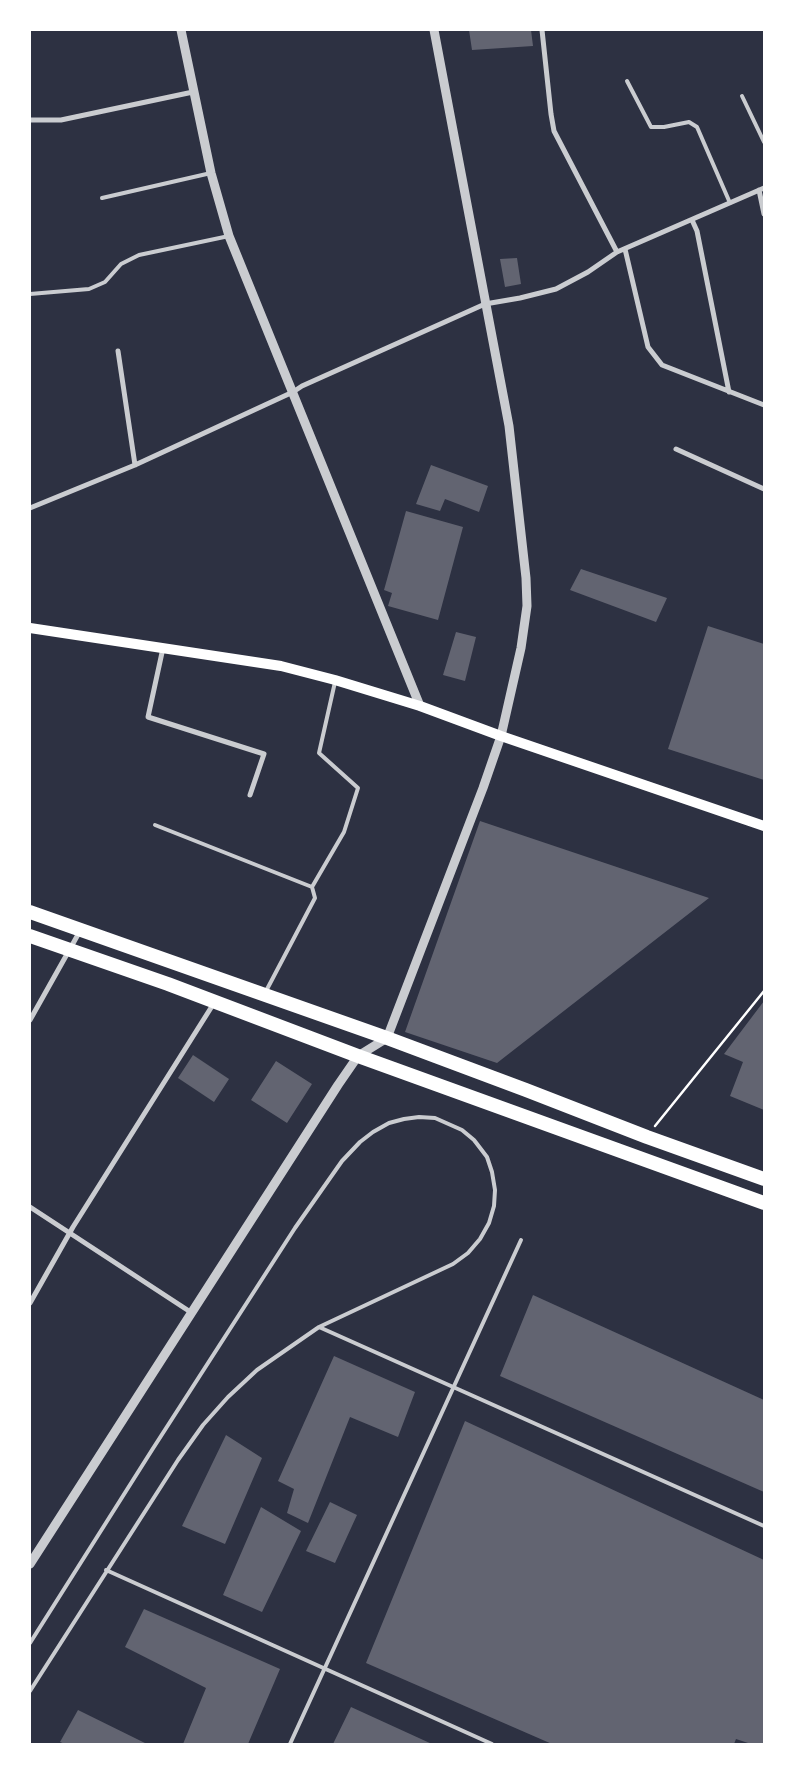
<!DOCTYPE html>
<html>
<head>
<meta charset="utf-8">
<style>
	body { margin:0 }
	#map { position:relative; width:794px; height:1774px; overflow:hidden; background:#2d3142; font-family:"PT Sans Narrow",sans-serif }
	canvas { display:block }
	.frame { position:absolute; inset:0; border:31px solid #fff; pointer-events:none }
</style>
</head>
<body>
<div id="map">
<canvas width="794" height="1774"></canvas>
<div class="frame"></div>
</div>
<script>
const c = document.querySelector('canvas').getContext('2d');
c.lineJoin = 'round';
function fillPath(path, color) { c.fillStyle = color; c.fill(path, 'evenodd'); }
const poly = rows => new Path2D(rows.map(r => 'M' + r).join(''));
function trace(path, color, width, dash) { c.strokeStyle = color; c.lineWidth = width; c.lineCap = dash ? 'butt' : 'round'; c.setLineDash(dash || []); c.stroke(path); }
fillPath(poly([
	[469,30,531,30,533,46,472,50],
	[517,258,521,284,505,287,500,259],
	[431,465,488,486,479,512,445,499,440,511,416,504],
	[406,511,463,527,438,620,388,606,392,593,384,590],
	[581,569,667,598,656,622,570,590],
	[708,626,764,644,764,780,668,749],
	[456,632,476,637,465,681,443,675],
	[480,821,709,898,497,1063,405,1032],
	[764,1001,764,1110,730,1096,743,1062,724,1054],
	[193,1055,229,1079,214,1102,178,1078],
	[276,1061,312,1084,287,1123,251,1100],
	[533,1295,764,1400,764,1492,500,1376],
	[334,1356,415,1392,398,1437,350,1417,308,1523,287,1513,294,1489,278,1481],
	[465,1421,764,1560,764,1744,751,1744,736,1739,734,1744,552,1744,366,1663],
	[226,1435,262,1458,225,1544,182,1526],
	[330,1502,357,1515,335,1563,306,1551],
	[261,1507,301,1531,262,1612,223,1595],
	[144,1609,280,1669,248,1744,183,1744,206,1688,125,1647],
	[351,1707,432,1744,333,1744],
	[78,1710,147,1744,65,1744,60,1742]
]), '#626471');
trace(poly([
	[655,1126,764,991]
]), '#fff', 2.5);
trace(poly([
	[627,81,651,127,664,127,689,122,697,127,730,203],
	[742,96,764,142],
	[102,198,211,173],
	[30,294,89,289,105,282,121,264,139,255,229,236],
	[155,825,312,887,315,898,265,993],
	[312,887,344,832,358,788,319,753,335,682],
	[319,1327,764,1526],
	[106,1570,492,1744],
	[30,1643,152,1450,295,1228,342,1161,360,1142,373,1132,389,1123,404,1119,419,1117,435,1118,462,1130,474,1140,487,1157,492,1172,495,1190,494,1206,489,1223,480,1239,468,1253,453,1264,319,1327,257,1370,228,1397,203,1425,178,1460,30,1691],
	[290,1744,521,1240]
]), '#caccd0', 4);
trace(poly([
	[542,30,551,114,554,131,617,252],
	[30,120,61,120,193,92],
	[759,190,764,214],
	[692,220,697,231,729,392],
	[625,249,648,347,662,365,764,405],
	[118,351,135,465],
	[676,449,764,489],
	[30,508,135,465,293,392,302,386,485,304,520,298,556,289,588,272,617,252,764,188],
	[163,648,148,717,264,754,250,795],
	[30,1020,80,931],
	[30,1207,192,1313],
	[30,1303,73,1227,214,1003]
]), '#caccd0', 5);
trace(poly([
	[181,30,211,173,229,236,420,706],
	[30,1564,338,1085,358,1056,387,1038,483,788,501,736,521,648,527,606,526,578,509,426,434,30]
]), '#caccd0', 9);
trace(poly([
	[30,628,281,666,335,680,420,706,501,736,764,826]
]), '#fff', 10);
trace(poly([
	[30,912,387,1038,526,1090,647,1137,764,1179],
	[30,936,168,984,358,1056,764,1203]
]), '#fff', 14);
</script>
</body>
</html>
